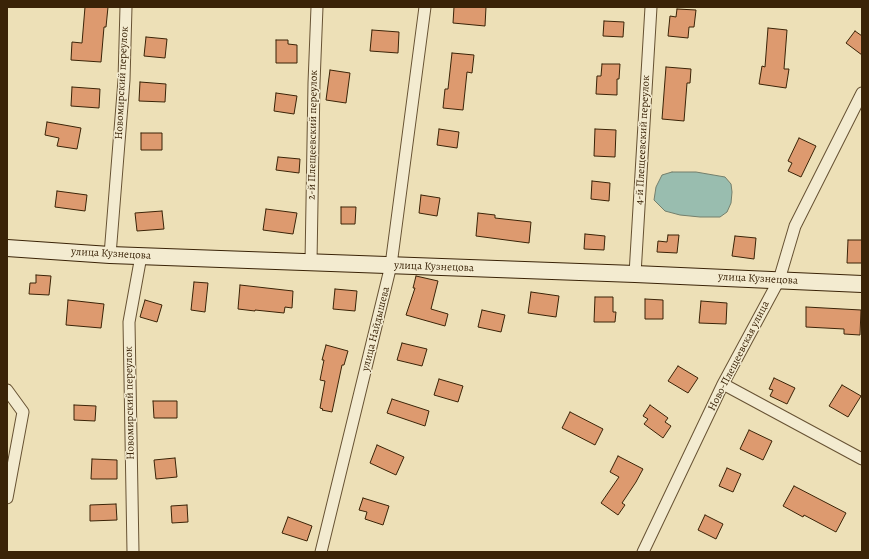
<!DOCTYPE html>
<html>
<head>
<meta charset="utf-8">
<style>
	body { margin:0 }
	#map { position:relative; width:869px; height:559px; overflow:hidden; background:#ede0b7; font-family:Alegreya,serif }
	canvas { display:block }
	.frame { position:absolute; inset:0; border:8px solid #3a2307; pointer-events:none }
</style>
</head>
<body>
<div id="map">
<canvas width="869" height="559"></canvas>
<div class="frame"></div>
</div>
<script>
const c = document.querySelector('canvas').getContext('2d');
c.lineJoin = 'round';
function fillPath(path, color) { c.fillStyle = color; c.fill(path, 'evenodd'); }
const poly = rows => new Path2D(rows.map(r => 'M' + r).join(''));
function trace(path, color, width, dash) { c.strokeStyle = color; c.lineWidth = width; c.lineCap = dash ? 'butt' : 'round'; c.setLineDash(dash || []); c.stroke(path); }
function write(font, color, halo, rows, align = 'center') {
  c.font = font + ' Alegreya,serif'; c.lineWidth = 3; c.setLineDash([]); c.textBaseline = 'middle'; c.strokeStyle = halo; c.fillStyle = color; for (const [text, x, y, turn = 0] of rows) {
    c.save(); c.translate(x, y); c.rotate((+turn || 0) * Math.PI / 180); c.textAlign = isNaN(turn) ? turn : align; if (halo) c.strokeText(text, 0, 0); c.fillText(text, 0, 0); c.restore();
  }
}
const water = poly([
	[672,172,696,172,725,177,731,184,732,192,731,203,727,212,720,217,700,217,680,215,665,211,654,200,656,187,662,175,672,172]
]);
fillPath(water, '#99bdaf');
trace(water, '#737f6c', 1);
const building = poly([
	[85,7,108,7,106,27,104,27,101,62,71,60,72,42,82,43,85,7],
	[454,7,486,7,485,26,453,23,454,7],
	[677,9,696,10,694,27,689,27,688,38,668,36,670,16,676,17,677,9],
	[604,21,624,22,623,37,603,36,604,21],
	[768,28,787,30,784,69,789,69,786,88,759,84,762,66,765,67,768,28],
	[372,30,399,32,398,53,370,51,372,30],
	[855,31,862,36,862,55,846,43,855,31],
	[146,37,167,39,165,58,144,56,146,37],
	[276,40,288,40,288,44,297,45,297,63,276,63,276,40],
	[452,53,474,55,472,73,467,72,463,110,443,108,445,89,448,89,452,53],
	[602,64,620,64,619,79,617,79,617,95,596,94,597,76,601,76,602,64],
	[666,67,691,69,690,83,687,83,684,121,662,119,666,67],
	[330,70,350,73,346,103,326,100,330,70],
	[140,82,166,84,165,102,139,101,140,82],
	[72,87,100,89,99,108,71,106,72,87],
	[276,93,297,96,294,114,274,111,276,93],
	[47,122,81,128,77,149,57,146,59,138,45,135,47,122],
	[439,129,459,132,457,148,437,145,439,129],
	[595,129,616,130,615,157,594,156,595,129],
	[141,133,162,133,162,150,141,150,141,133],
	[799,138,816,146,801,177,788,171,792,163,788,161,799,138],
	[278,157,300,159,299,173,276,170,278,157],
	[592,181,610,183,609,201,591,199,592,181],
	[57,191,87,195,85,211,55,207,57,191],
	[421,195,440,198,437,216,419,213,421,195],
	[341,207,356,207,355,224,341,224,341,207],
	[266,209,297,213,293,234,263,230,266,209],
	[162,211,164,229,137,231,135,213,162,211],
	[478,213,495,215,495,218,531,222,529,243,476,236,478,213],
	[585,234,605,236,604,250,584,249,585,234],
	[668,235,679,235,677,253,657,252,658,241,667,242,668,235],
	[735,236,756,238,754,259,732,256,735,236],
	[848,240,862,240,862,263,847,263,848,240],
	[36,275,51,276,49,295,29,294,30,283,36,283,36,275],
	[416,276,438,281,431,309,448,314,445,326,406,315,415,288,413,288,416,276],
	[194,282,208,283,205,312,191,310,194,282],
	[240,285,293,291,292,308,285,307,284,313,255,310,255,311,238,309,240,285],
	[335,289,357,291,355,311,333,309,335,289],
	[531,292,559,296,556,317,528,313,531,292],
	[595,297,613,297,613,312,616,312,615,322,594,322,595,297],
	[645,299,663,300,663,319,645,319,645,299],
	[68,300,104,304,101,328,66,325,68,300],
	[145,300,162,305,157,322,140,317,145,300],
	[701,301,727,303,726,324,699,323,701,301],
	[806,307,861,310,860,335,844,334,844,329,806,327,806,307],
	[482,310,505,315,501,332,478,327,482,310],
	[402,343,427,349,422,366,397,360,402,343],
	[326,345,348,351,344,365,342,365,332,412,322,410,323,409,320,408,325,381,320,380,324,360,322,360,326,345],
	[678,366,698,378,688,393,668,381,678,366],
	[774,378,795,388,787,404,770,396,773,390,769,389,774,378],
	[439,379,463,386,458,402,434,395,439,379],
	[842,385,861,396,848,417,829,406,842,385],
	[392,399,429,411,425,426,387,413,392,399],
	[153,401,177,401,177,418,154,418,153,401],
	[74,405,96,406,95,421,74,420,74,405],
	[650,405,668,418,665,422,671,426,663,438,644,424,648,419,643,416,650,405],
	[570,412,603,429,595,445,562,428,570,412],
	[749,430,772,441,763,460,740,449,749,430],
	[377,445,404,457,396,475,370,463,377,445],
	[618,456,643,469,636,482,622,503,625,505,618,515,601,503,619,477,610,472,618,456],
	[175,458,177,477,156,479,154,460,175,458],
	[92,459,117,460,117,479,91,479,92,459],
	[727,468,741,474,733,492,719,486,727,468],
	[794,486,846,513,836,532,804,515,803,517,783,506,794,486],
	[363,498,389,506,383,525,365,519,367,512,359,510,363,498],
	[116,504,117,520,90,521,90,505,116,504],
	[187,505,188,522,172,523,171,506,187,505],
	[705,515,723,524,716,539,698,530,705,515],
	[288,517,312,526,307,541,282,533,288,517]
]);
fillPath(building, '#dd9a6f');
trace(building, '#3a2307', 1);
const street = poly([
	[110,255,124,80,126,7],
	[311,262,314,83,317,7],
	[635,274,651,7],
	[723,384,862,459],
	[7,390,23,412,7,498],
	[133,552,129,322,141,256],
	[321,552,391,265,425,7],
	[643,552,723,384,779,280,795,226,862,93]
]);
const secondary = poly([
	[7,248,110,255,635,274,862,284]
]);
trace(street, '#675233', 13);
trace(secondary, '#3a2307', 18);
trace(street, '#f3ebd0', 11);
trace(secondary, '#f3ebd0', 16);
write('11px', '#3a2307', '#f3ebd0', [
	["Новомирский переулок",122,83,-87],
	["2-й Плещеевский переулок",313,135,-89],
	["4-й Плещеевский переулок",643,140,-87],
	["улица Кузнецова",111,254,3],
	["улица Кузнецова",434,267,2],
	["улица Кузнецова",758,279,3],
	["улица Найдышева",376,329,-76],
	["Ново-Плещеевская улица",739,356,-63],
	["Новомирский переулок",130,403,-91]
]);
</script>
</body>
</html>
